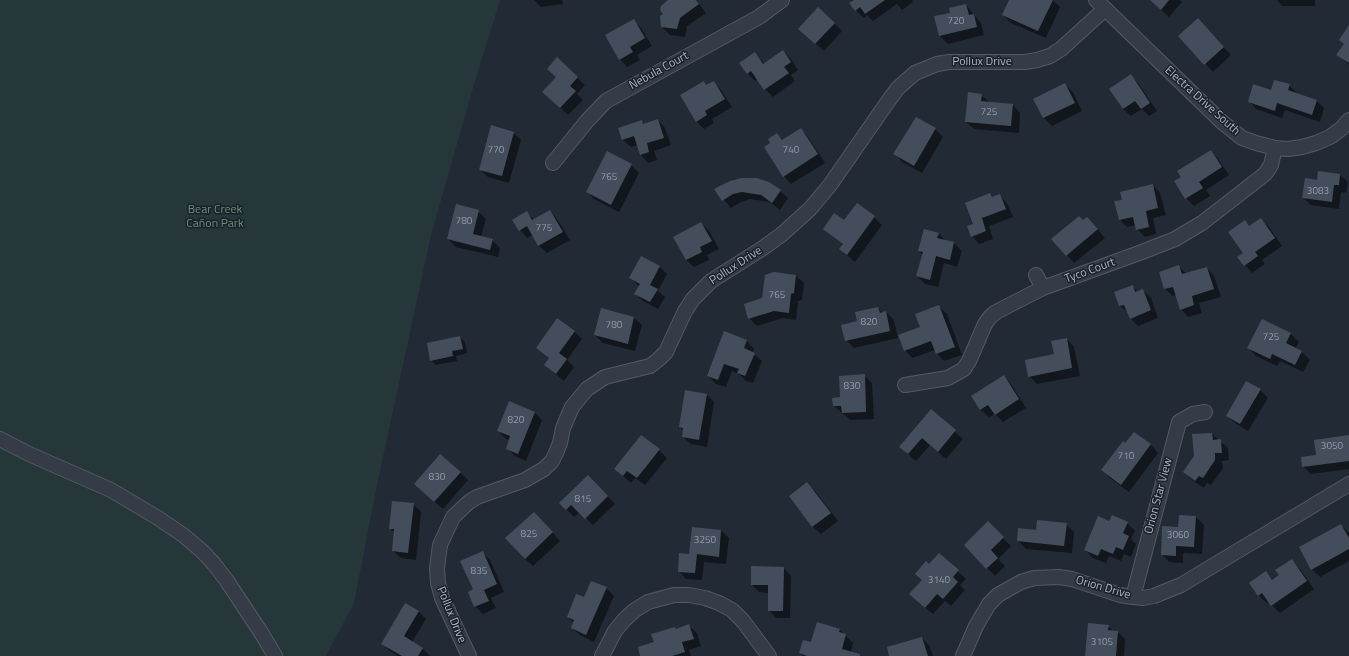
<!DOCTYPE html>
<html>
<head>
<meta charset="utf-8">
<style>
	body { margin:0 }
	canvas { display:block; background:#222a36 }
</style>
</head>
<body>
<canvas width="1349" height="656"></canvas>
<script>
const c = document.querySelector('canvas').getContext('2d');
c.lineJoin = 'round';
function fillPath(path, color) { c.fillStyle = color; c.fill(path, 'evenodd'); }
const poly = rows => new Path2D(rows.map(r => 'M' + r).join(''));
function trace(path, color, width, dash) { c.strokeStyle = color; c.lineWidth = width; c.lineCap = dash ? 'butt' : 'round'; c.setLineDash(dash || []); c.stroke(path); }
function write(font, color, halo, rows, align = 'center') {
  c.font = font + ' "Titillium Web",sans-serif'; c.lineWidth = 3; c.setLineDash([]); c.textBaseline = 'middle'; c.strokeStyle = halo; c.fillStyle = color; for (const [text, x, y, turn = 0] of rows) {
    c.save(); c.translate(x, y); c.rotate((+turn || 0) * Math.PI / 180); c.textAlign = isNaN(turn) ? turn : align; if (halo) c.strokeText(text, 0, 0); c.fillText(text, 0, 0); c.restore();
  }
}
fillPath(poly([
	[0,0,500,0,473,88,431,235,377,485,354,603,326,656,0,656]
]), '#253738');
fillPath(poly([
	[534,0,562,0,563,4,541,7],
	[669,0,696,0,706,13,687,26,685,37,670,35,662,27],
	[856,0,912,0,913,2,902,10,897,4,873,21,867,15,864,18,856,10,851,4],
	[1010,0,1053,0,1060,7,1046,38,1011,23,1003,15],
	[1151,0,1180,0,1182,2,1169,17],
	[1277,0,1315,0,1315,6,1282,6],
	[966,5,981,23,984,35,948,44,940,36,936,17,951,13],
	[633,20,641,28,652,46,637,55,640,60,627,67,620,59],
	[834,23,842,31,824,51,807,36],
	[1206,27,1231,55,1213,72,1180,36],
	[1349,27,1349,65,1338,55,1345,45,1340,40],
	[783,51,791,59,798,70,791,75,795,81,773,97,765,89,758,79,755,81,747,73,755,53,765,64],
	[557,59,585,85,577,94,583,100,568,115,543,92,557,77],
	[1130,75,1138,83,1157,111,1149,116,1142,109,1131,116,1123,109],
	[714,82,721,90,732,107,712,119,714,123,704,129,696,121,704,83,707,86],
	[1065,85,1073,92,1082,111,1052,126,1044,118,1035,99],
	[1289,85,1297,93,1317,101,1324,108,1320,122,1285,110,1282,118,1256,109,1249,101],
	[981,95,990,103,1013,105,1020,113,1019,133,974,129,966,122],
	[658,120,665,128,671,145,654,151,657,160,648,163,641,155,638,145,631,147,623,140,642,121,644,124],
	[801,129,808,137,825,163,791,184,784,176,771,143,777,134,783,140],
	[935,129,943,137,922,173,902,162,895,154],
	[514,133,521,140,509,183,488,177,480,170],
	[1211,151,1218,159,1229,175,1206,190,1210,196,1194,206,1186,198,1182,178],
	[631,165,639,173,619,212,594,199,587,191],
	[1340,175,1348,182,1346,193,1341,192,1339,209,1311,205,1303,198,1318,181],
	[1153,185,1160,193,1166,215,1153,218,1156,234,1145,237,1137,229,1136,225,1127,227,1120,220,1124,200],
	[715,189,780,191,788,198,780,210,770,202,750,199,741,202,731,208],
	[990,194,994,198,1000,196,1007,203,1013,217,989,226,993,239,979,244,972,236,974,225],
	[478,211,486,219,481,237,492,240,500,248,498,257,456,247,448,239],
	[550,211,557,219,570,240,547,253,539,246,533,235,527,238,520,230,527,213,535,220],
	[874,217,882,225,855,262,840,249,844,245,824,229,844,222],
	[1261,219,1269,227,1282,246,1262,260,1265,264,1252,273,1245,265,1245,222,1250,227],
	[1083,221,1095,226,1105,238,1074,263,1067,255],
	[701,223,709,231,719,249,707,255,709,260,694,267,686,260],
	[938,233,946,241,954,243,962,251,957,267,944,263,938,287,925,284,917,276,923,255,919,251],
	[660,267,667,274,658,291,665,297,658,309,643,301,635,294,639,286,630,278],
	[1179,267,1187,274,1207,268,1214,276,1221,297,1199,303,1202,313,1188,317,1181,309,1176,295,1173,296,1165,289],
	[774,273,796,276,804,283,802,300,798,301,796,320,783,318,757,326,749,318,763,299],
	[1132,286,1138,292,1143,290,1151,298,1158,318,1138,326,1130,318,1129,313,1120,306,1115,292],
	[939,307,947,314,962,355,944,361,936,353,935,350,912,358,905,350],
	[878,308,883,313,886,312,894,320,898,338,854,348,846,340],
	[634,318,642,325,635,351,603,343,595,335],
	[1262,320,1291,334,1299,342,1295,349,1302,352,1310,360,1303,372,1280,361,1277,366,1256,356,1249,348],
	[574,331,582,339,567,360,574,367,564,381,545,365,550,359,537,347],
	[460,337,465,342,467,353,456,356,457,361,436,365,431,360],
	[1067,339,1074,347,1080,376,1037,384,1029,376,1055,355],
	[747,341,754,349,753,353,762,361,753,383,746,381,739,374,732,371,726,387,716,384,708,376],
	[864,375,872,383,874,419,850,420,834,406],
	[1004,376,1011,384,1026,408,1003,422,995,414,989,417,981,410,972,396],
	[1260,390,1268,398,1248,431,1235,423,1227,416],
	[707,395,714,402,707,447,691,444,683,437,684,431,680,427],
	[931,410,963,439,946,459,930,445,916,461,900,447],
	[534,412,542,420,526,461,515,456,507,448,510,440,506,439,498,431],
	[1134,433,1151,445,1158,453,1129,492,1110,478,1102,470],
	[1212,434,1228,448,1229,460,1222,461,1223,468,1211,485,1207,483,1204,488,1192,480,1184,472],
	[1349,437,1349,469,1311,474,1303,466],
	[659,450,667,458,645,485,635,478,631,483,615,469],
	[460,472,468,480,443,509,423,492],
	[588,477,615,504,593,525,580,512,574,517,560,503],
	[807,484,815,491,838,521,821,534,813,527,790,496],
	[413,504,421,512,416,560,401,558,393,551,395,533,390,528],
	[1180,516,1196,517,1204,525,1202,554,1183,553,1183,563,1169,562,1162,554,1179,528],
	[542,521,560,541,533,566,525,559],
	[1110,522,1127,523,1135,531,1131,539,1136,544,1131,557,1124,554,1121,561,1109,556,1106,563,1093,558,1085,550],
	[988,523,1011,546,998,559,1005,566,995,576,965,545],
	[1066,524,1074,532,1072,553,1026,549,1018,541,1037,531],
	[1341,525,1349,533,1349,561,1320,577,1312,569],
	[721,530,729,538,726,564,704,562,702,580,686,579,679,571,690,555],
	[482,552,490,560,504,592,491,598,496,608,483,614,475,606,474,590],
	[939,554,966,579,960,585,965,590,951,606,945,601,933,614,918,602,923,580,929,566],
	[1292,561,1299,568,1314,589,1280,613,1269,602,1267,603,1259,596,1250,583,1266,573,1273,580,1280,575],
	[784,568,791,576,790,618,776,618,769,610,769,593,759,592,752,585],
	[606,588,614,596,594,642,580,635,572,628,574,623,568,617],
	[418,611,426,619,412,642,422,648,430,656,398,656,390,651,382,644],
	[689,626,697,633,701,646,689,650,691,656,641,656,655,643,675,628,677,629],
	[1108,626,1113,631,1118,632,1125,639,1124,656,1086,656],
	[839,629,853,643,851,652,861,656,803,656,800,653,811,644],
	[922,638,929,645,933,656,890,656]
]), '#0007');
fillPath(poly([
	[668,0,696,0,699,4,680,18,677,29,661,27,660,16,663,14,660,10,661,6],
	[854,0,885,0,865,14,860,7,855,11,849,3],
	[1009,0,1053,0,1038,31,1002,15],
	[1150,0,1169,0,1161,10],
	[966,4,969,15,974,14,977,27,939,36,934,16,950,13,949,8],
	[818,7,835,23,815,44,798,29],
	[1198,18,1224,47,1204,65,1178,36],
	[634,19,645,38,630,47,633,52,619,60,605,35],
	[1349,25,1349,63,1336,55,1344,44,1339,40],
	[783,50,791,62,784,67,789,73,764,90,751,71,747,74,739,63,755,52,763,64],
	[557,57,578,77,570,86,576,91,560,108,542,92,556,77,547,69],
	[1131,74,1150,103,1141,109,1135,101,1123,109,1109,89],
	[1274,80,1290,84,1288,90,1317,100,1312,115,1277,103,1275,111,1248,102,1253,84,1271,90],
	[704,81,706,85,714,81,725,99,705,111,707,115,696,122,680,95],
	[1065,83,1075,103,1043,118,1033,99],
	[968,92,982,94,981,101,1013,104,1011,126,965,122],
	[916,117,936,128,914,166,893,154],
	[658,119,664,138,647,143,649,152,640,155,634,136,622,140,618,128,642,120,643,124],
	[491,125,514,132,502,176,479,170],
	[801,128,818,154,783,177,764,147,770,143,768,139,777,133,782,140],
	[1211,150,1222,167,1199,182,1203,188,1185,199,1174,181,1181,177,1177,171],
	[607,151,632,164,611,205,586,192],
	[1318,171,1340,174,1339,185,1334,185,1332,202,1302,198,1305,178,1317,180],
	[742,178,757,178,769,182,781,190,772,203,761,195,742,192,733,194,722,201,714,189,730,181],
	[1153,184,1158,208,1146,211,1149,227,1136,230,1133,217,1119,220,1114,201,1122,200,1120,192],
	[990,193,992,197,1000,194,1006,209,982,218,986,231,971,237,967,226,973,224,965,203],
	[857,203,875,216,847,255,839,249,843,244,823,229,834,213,844,220],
	[456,204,479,210,473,234,493,239,490,250,447,239],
	[550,210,563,232,538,246,527,226,519,231,512,220,527,211,532,220],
	[1079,216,1083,220,1087,217,1098,229,1066,256,1051,239],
	[1261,218,1275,238,1255,252,1258,256,1244,266,1237,257,1243,253,1228,232,1245,220,1249,226],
	[701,222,712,241,700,247,702,252,686,260,673,237],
	[924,229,939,233,937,238,954,242,950,260,936,256,930,280,916,276,923,252,918,251],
	[641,256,660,266,650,285,658,289,650,302,634,294,640,284,629,278],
	[1179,265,1182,274,1207,267,1214,289,1192,296,1194,305,1180,310,1173,287,1164,289,1159,272],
	[774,272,796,275,794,293,791,294,789,313,774,311,748,319,744,304,762,298,765,275],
	[1133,285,1135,292,1143,289,1151,310,1130,319,1124,305,1119,306,1114,292],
	[939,305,955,347,936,354,931,341,904,351,898,335,920,327,915,314],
	[878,307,880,313,886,311,890,331,845,341,841,325,857,321,855,312],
	[601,308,634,317,628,344,594,335],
	[557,318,575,331,559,353,567,359,556,374,544,365,549,358,536,348],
	[1262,319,1291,333,1286,343,1302,351,1295,365,1272,354,1270,359,1247,348],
	[724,331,747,340,744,348,755,353,745,376,737,373,739,369,724,364,718,380,707,376],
	[460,336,463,349,452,351,453,356,430,361,427,343],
	[1067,338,1072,368,1028,377,1025,360,1054,354,1051,341],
	[865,374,866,412,842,413,841,406,833,406,832,398,840,397,839,376],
	[1004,375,1019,399,995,415,988,405,980,410,971,396],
	[1246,381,1261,389,1240,424,1226,416],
	[685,390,707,394,699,440,682,437,683,428,679,427],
	[509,401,535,412,518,454,506,449,510,436,497,431],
	[931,409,956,430,938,452,922,438,908,454,899,447],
	[1134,432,1151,444,1121,485,1101,470,1123,441,1125,443],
	[1212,433,1213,440,1221,439,1222,453,1215,453,1215,460,1203,478,1199,476,1195,481,1183,472,1194,456,1192,434],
	[641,435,660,449,637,478,627,471,623,476,614,469],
	[1349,435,1349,461,1302,467,1301,457,1316,455,1314,440],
	[440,454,461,472,434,502,414,484],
	[588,475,608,496,585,519,571,505,566,510,559,503],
	[807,482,831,513,812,527,789,496],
	[392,501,414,503,408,553,392,551,394,529,389,529],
	[534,512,553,532,525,559,505,538],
	[1112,515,1128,522,1123,533,1129,536,1123,550,1116,547,1113,554,1101,549,1098,556,1084,550,1098,516,1109,521],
	[1179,515,1196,516,1194,547,1176,546,1176,556,1161,555,1162,526,1178,527],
	[1037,520,1067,523,1064,546,1017,541,1018,528,1036,530],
	[988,521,1004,537,991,550,998,558,986,569,964,545],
	[1341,524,1349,538,1349,549,1311,570,1299,547],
	[692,527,721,530,719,557,697,554,695,573,678,572,679,553,689,554],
	[483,551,497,584,484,590,489,601,474,607,468,592,473,589,460,561],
	[939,553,959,570,953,577,958,582,943,599,937,594,925,608,909,594,922,580,915,574,926,561,929,564],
	[1292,559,1307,581,1271,606,1262,593,1258,596,1249,583,1266,571,1272,580,1279,575,1275,570],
	[751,566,784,567,783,611,768,611,768,585,751,585],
	[591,581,607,587,586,635,571,628,574,620,567,617,576,594,584,597],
	[405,603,419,611,404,636,423,648,418,656,402,656,381,644],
	[817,622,840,629,839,632,846,634,842,649,860,654,860,656,807,656,799,653,803,640,811,642],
	[1088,623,1109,625,1108,630,1118,631,1116,656,1085,656],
	[689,624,694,639,682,642,685,652,672,656,640,656,638,647,654,642,651,634,675,627,676,629],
	[922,637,928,656,889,656,887,647]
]), '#444d5b');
const minor = poly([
	[1096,0,1222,122,1242,138,1256,143,1275,148,1288,149,1302,147,1316,143,1330,137,1341,129,1349,120],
	[553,163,587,121,606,101,759,17,782,0],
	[1036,275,1043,288],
	[905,385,948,378,964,369,969,361,985,324,990,317,996,312,1043,288,1142,252,1175,239,1202,223,1265,174,1271,165,1275,148],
	[0,439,29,454,111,490,158,518,183,535,202,551,214,564,227,581,262,634,275,656],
	[1133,597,1179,422,1193,414,1205,412],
	[469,656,442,598,438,583,437,568,440,545,453,517,469,502,477,497,525,480,544,469,552,461,556,453,560,443,563,428,572,407,587,389,605,377,650,366,659,359,666,352,685,311,693,299,711,281,763,248,781,235,810,209,830,185,889,100,898,88,915,73,937,64,949,62,1025,62,1037,60,1050,56,1061,49,1105,9],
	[602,656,615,631,624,620,635,610,648,602,674,595,689,595,705,598,719,603,732,610,743,621,769,656],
	[963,656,976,626,989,604,998,595,1021,582,1034,578,1059,577,1072,579,1120,595,1133,597,1143,598,1154,596,1181,585,1349,484]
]);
trace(minor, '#535a65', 16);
trace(minor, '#363c47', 14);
write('10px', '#959ca9', null, [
	["720",956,22],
	["725",989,113],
	["770",496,151],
	["740",791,151],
	["765",609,178],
	["3083",1318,192],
	["780",464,222],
	["775",544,229],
	["765",777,296],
	["820",869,323],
	["780",614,326],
	["725",1271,338],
	["830",852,387],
	["820",516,421],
	["3050",1332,447],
	["710",1126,457],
	["830",437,478],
	["815",583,500],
	["825",529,535],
	["3060",1178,536],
	["3250",705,541],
	["835",479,572],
	["3140",939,581],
	["3105",1102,643]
]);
write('12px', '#b0b7c3', '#1b212c', [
	["Pollux Drive",982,62],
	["Nebula Court",659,71,-29],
	["Electra Drive South",1202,101,42],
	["Pollux Drive",736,266,-33],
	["Tyco Court",1090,271,-20],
	["Orion Star View",1159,496,-75],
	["Orion Drive",1103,588,16],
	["Pollux Drive",451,615,68]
]);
write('12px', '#6a9274', '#1b212c', [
	["Bear Creek",215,210],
	["Cañon Park",215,224]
]);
</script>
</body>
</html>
